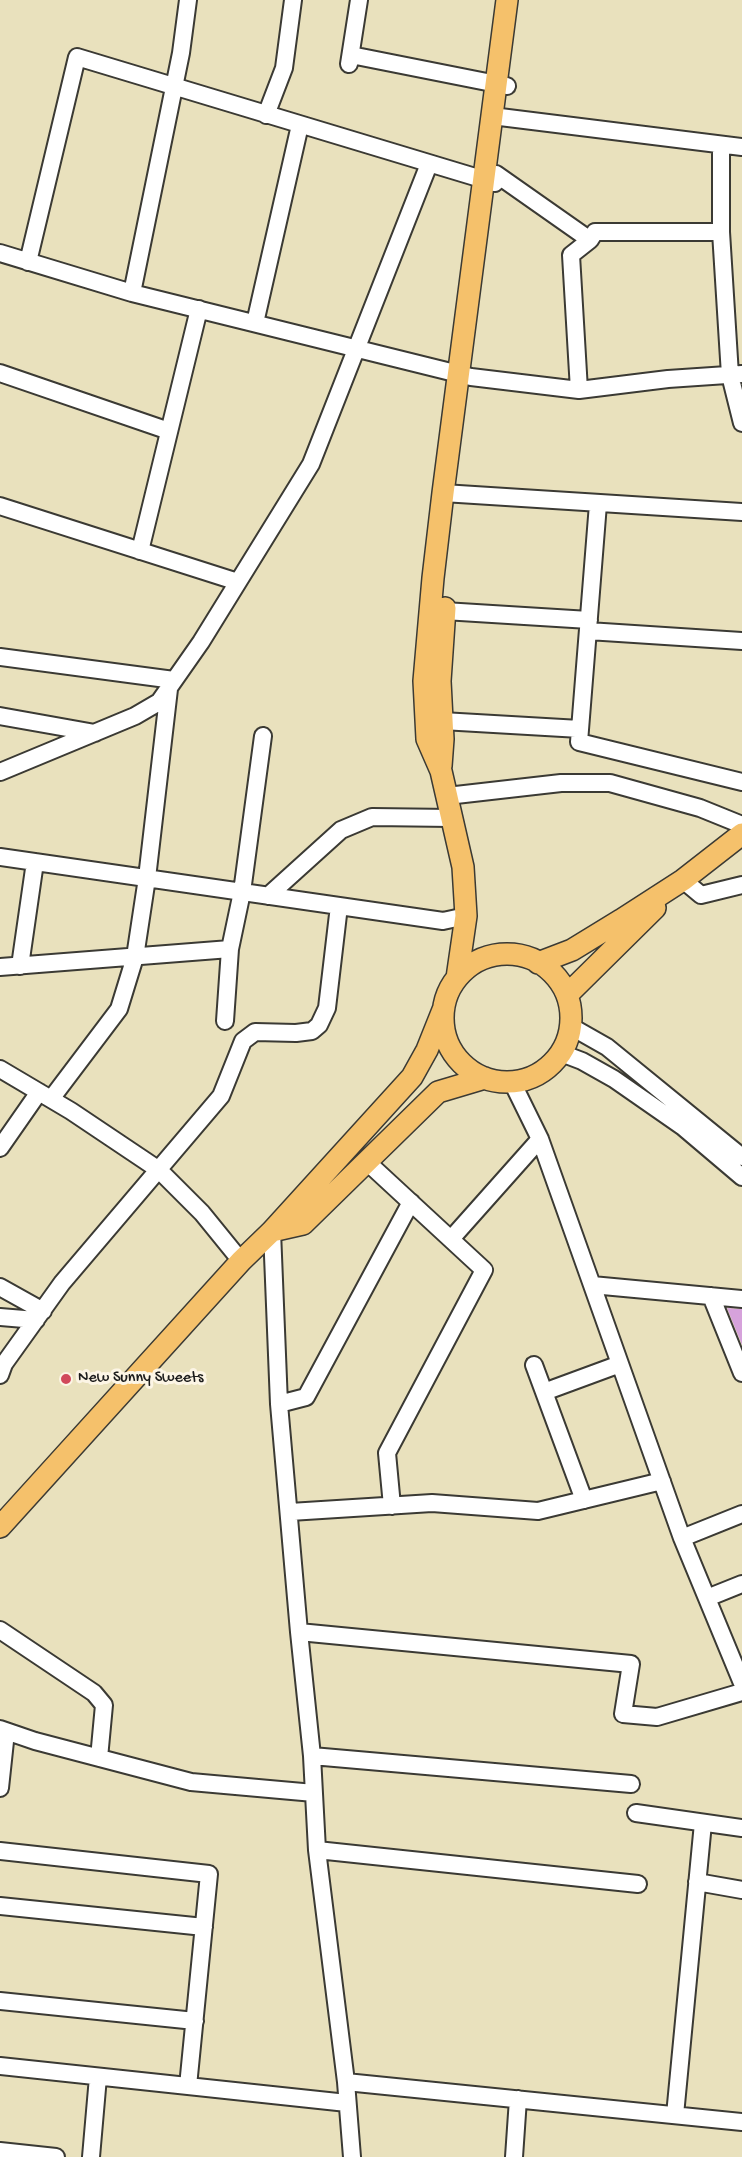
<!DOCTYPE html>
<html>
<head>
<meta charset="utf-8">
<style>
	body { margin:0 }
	canvas { display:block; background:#e9e1bd }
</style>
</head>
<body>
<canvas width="742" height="2157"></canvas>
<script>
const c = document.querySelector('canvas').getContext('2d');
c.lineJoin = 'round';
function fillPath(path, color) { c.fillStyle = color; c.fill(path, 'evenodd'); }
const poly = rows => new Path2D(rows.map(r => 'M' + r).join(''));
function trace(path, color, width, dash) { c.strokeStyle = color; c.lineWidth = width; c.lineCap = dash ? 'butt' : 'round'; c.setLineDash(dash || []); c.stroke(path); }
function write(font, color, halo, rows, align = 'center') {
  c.font = font + ' "Gochi Hand",sans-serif'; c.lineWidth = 6; c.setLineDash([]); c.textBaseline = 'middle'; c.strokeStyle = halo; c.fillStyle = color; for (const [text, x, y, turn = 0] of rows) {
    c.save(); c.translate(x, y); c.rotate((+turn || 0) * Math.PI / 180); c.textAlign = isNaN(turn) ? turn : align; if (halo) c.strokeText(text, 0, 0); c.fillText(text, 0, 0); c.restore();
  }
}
fillPath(poly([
	[727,1308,742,1309,742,1345]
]), '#d6a2db');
const minor = poly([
	[351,55,507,86],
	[349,64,359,0],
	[266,115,284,68,293,0],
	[492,116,742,147],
	[721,145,721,232,730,375,742,423],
	[496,174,590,240,595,232,721,232],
	[0,253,132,293,471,377,579,390,668,379,742,374],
	[28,262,77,57,495,183],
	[132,293,181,53,188,0],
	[255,323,300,125],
	[0,373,169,431],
	[579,390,571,255,590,240],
	[443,493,742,512],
	[598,504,579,742,742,782],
	[0,506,238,582],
	[140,551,199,309],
	[444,611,589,620],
	[588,631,742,641],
	[0,657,174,680],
	[0,716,95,733],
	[442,721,580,729],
	[0,772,135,716,159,702,201,642,311,464,429,164],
	[447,796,561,783,610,783,700,808,742,825],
	[0,857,443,921,466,916],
	[683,880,701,895,742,885],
	[268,896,341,830,372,817,452,818],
	[20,966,35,862],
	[0,967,230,949],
	[225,1021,230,949,242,892,263,736],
	[570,1026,607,1047,742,1157],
	[561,1053,582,1061,614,1079,683,1127,742,1177],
	[0,1069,71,1111,159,1170,202,1213,241,1261],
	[512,1082,540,1139,682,1538,742,1683],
	[51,1099,119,1009,135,957,147,878,169,689],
	[0,1148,39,1092],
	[366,1161,484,1270,387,1453,392,1506],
	[272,1231,279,1404,299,1632,312,1756,317,1850,346,2082,352,2157],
	[451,1239,540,1139],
	[592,1285,742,1299],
	[0,1287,43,1311],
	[711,1296,742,1373],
	[0,1317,36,1320],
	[534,1365,584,1500],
	[0,1375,4,1364,62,1283,221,1096,243,1041,255,1032,296,1033,312,1031,319,1025,327,1008,339,906],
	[544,1392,620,1364],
	[279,1404,306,1397,411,1202],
	[290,1512,432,1503,538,1511,662,1481],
	[682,1538,742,1514],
	[707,1598,742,1584],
	[0,1630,94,1693,104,1705,99,1758],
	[299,1632,631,1664,623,1714,657,1717,742,1692],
	[0,1729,35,1741,191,1782,314,1793],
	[312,1756,631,1784],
	[0,1788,6,1732],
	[636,1813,742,1828],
	[317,1850,638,1884],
	[0,1851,209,1874,188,2086],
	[697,1882,742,1890],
	[0,1906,204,1927],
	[0,2001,195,2021],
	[0,2066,347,2103],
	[346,2082,742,2122],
	[675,2115,703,1823],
	[0,2151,56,2157],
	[91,2157,98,2077],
	[514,2157,518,2099]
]);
const major = poly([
	[441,766,443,739,440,681,445,608],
	'443 1018a64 64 0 1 1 128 0a64 64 0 1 1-128 0Z',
	[538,963,572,950,621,920,683,880,742,834],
	[457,978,466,916,463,867,441,771,427,739,424,681,433,578,443,493,507,0],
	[567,995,655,908],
	[272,1231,303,1224,438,1092,485,1078],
	[0,1527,241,1261,272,1231,412,1077,427,1050,443,1010]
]);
trace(minor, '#3b3a34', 20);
trace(major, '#3b3a34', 24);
trace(minor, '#fff', 16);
trace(major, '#f5c16b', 21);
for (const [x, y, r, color] of [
	[66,1379,6,"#d1495b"]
]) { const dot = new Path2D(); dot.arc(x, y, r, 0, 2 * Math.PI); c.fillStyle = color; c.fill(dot); trace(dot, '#fcf5e5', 2); }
write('16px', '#1c1c1c', '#fcf5e5', [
	["New Sunny Sweets",78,1379]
], 'left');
</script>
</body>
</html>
